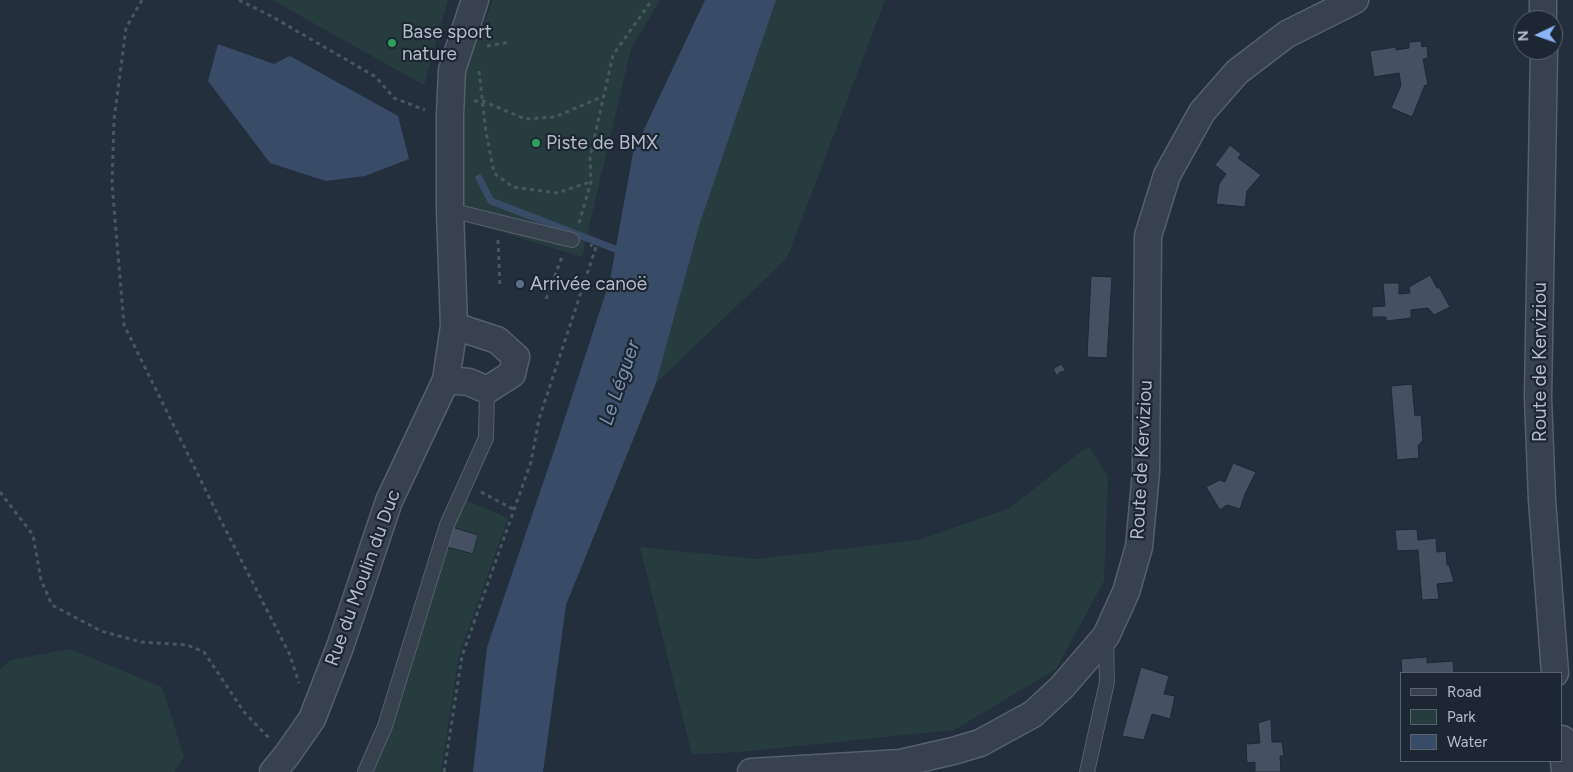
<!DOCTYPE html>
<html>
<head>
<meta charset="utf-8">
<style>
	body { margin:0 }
	#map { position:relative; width:1573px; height:772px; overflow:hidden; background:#242f3e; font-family:Figtree,sans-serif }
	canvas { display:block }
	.legend { position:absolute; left:1400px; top:672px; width:162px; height:90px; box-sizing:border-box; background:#1d2633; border:1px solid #59626f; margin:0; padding:6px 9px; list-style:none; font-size:15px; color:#b4bcc9 }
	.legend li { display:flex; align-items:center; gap:10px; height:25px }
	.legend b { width:25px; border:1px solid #59626f }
	.north { position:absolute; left:1513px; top:10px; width:50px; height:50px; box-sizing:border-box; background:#1d2633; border:1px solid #59626f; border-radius:50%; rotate:267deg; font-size:14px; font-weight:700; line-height:20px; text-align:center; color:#b4bcc9 }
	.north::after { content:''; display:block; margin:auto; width:18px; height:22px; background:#8ab4f8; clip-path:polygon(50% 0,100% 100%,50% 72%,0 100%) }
</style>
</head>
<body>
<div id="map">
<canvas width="1573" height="772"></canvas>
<ul class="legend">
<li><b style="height:6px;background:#38414e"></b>Road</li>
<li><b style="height:14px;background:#263c3f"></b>Park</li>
<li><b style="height:14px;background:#394c67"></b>Water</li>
</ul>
<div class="north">N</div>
</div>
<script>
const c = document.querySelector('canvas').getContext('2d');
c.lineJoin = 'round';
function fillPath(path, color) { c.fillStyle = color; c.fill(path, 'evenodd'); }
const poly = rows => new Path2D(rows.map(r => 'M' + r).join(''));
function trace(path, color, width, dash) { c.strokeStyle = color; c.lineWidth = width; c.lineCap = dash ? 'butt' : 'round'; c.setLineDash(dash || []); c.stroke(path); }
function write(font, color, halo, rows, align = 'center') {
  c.font = font + ' Figtree,sans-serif'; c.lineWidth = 4.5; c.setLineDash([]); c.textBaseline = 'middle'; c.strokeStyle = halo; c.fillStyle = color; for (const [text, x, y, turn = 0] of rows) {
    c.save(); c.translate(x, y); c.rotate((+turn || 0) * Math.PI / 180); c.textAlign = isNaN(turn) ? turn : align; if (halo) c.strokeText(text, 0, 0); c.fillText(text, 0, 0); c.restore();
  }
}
fillPath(poly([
	[272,0,448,0,424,85],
	[493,0,660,0,631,49,582,257,461,220,466,67],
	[776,0,885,0,787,258,656,383,700,223],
	[1088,446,1108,476,1104,581,1056,669,954,730,739,752,692,754,640,547,756,559,919,540,1010,508],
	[462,499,508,518,459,655,441,772,368,772],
	[70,649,162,687,184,757,174,772,0,772,0,669,11,660]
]), '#263c3f');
fillPath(poly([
	[705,0,776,0,700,223,656,383,566,605,543,772,473,772,487,647,556,445,610,280,633,153],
	[218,44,274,64,290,56,398,116,409,159,365,176,326,181,270,163,208,81]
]), '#394c67');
trace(poly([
	[479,178,491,201,623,252]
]), '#394c67', 7);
const building = poly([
	[1421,41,1422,47,1427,46,1428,58,1423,59,1428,85,1425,85,1412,117,1391,108,1401,85,1399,73,1374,77,1370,51,1396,47,1396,50,1409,48,1409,42,1421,41],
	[1230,145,1241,154,1238,158,1261,175,1247,191,1245,207,1216,204,1219,184,1226,174,1215,165,1230,145],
	[1430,275,1437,288,1439,287,1450,307,1434,315,1428,308,1411,310,1411,318,1386,321,1386,317,1372,317,1372,307,1385,306,1383,283,1399,283,1399,294,1410,293,1409,287,1430,275],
	[1091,276,1112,277,1107,358,1087,357,1091,276],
	[1061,364,1066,371,1060,372,1057,376,1053,369,1061,364],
	[1412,384,1415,416,1421,415,1423,440,1418,446,1419,458,1397,460,1391,386,1412,384],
	[1233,463,1256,472,1245,494,1240,509,1227,505,1220,510,1206,487,1220,480,1225,482,1233,463],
	[452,527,478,535,473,554,447,547,452,527],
	[1417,529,1418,540,1436,538,1437,552,1446,551,1447,565,1449,565,1454,582,1437,584,1439,599,1422,600,1418,550,1397,551,1395,530,1417,529],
	[1427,657,1427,663,1453,661,1454,673,1402,673,1401,659,1427,657],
	[1141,667,1169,676,1164,694,1175,696,1170,719,1152,714,1144,740,1122,736,1141,667],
	[1271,719,1272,742,1282,742,1284,756,1280,756,1281,772,1255,772,1255,762,1247,763,1246,744,1260,743,1258,723,1271,719]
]);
fillPath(building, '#455162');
trace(building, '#1f2835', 1);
const service = poly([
	[450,210,572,240],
	[365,772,385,726,447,525,486,438,487,390],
	[1087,772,1107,682,1106,636]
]);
const minor = poly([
	[1543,0,1543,20],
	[1544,50,1538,398,1542,500,1555,673],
	[446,380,469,382,487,390,512,374,516,357,497,340,454,326],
	[1562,739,1565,772],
	[273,772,287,755,312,719,340,647,389,501,446,380,454,326,450,210,450,115,452,70,475,0],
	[751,772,901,763,953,751,980,743,1033,714,1062,687,1106,636,1126,592,1139,547,1146,472,1148,236,1167,175,1202,112,1237,72,1287,34,1355,0]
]);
trace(service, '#565f6c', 16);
trace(minor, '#565f6c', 29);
trace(poly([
	[142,0,126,28,114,120,112,184,124,325,216,511,289,653,299,683],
	[239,0,271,16,376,77,394,98,425,110],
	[487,46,510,42],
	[479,71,486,132,494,173,513,187,557,193,590,182],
	[474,101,483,101,525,119,555,117,604,96],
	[579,223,591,182,590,157,613,55,652,0],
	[498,240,500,287],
	[546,299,562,257],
	[0,492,33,535,41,580,52,605,101,631,141,642,187,645,204,652,244,712,269,738],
	[481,492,513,509],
	[444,772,462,656,531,462,539,419,596,247,590,245]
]), '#44595c', 3, [4, 4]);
trace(service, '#38414e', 14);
trace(minor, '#38414e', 26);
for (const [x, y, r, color] of [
	[392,43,5,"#2e9e5b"],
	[536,143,5,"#2e9e5b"],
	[520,284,5,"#5c6f8a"]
]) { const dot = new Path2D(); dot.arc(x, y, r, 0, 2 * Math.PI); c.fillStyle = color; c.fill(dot); trace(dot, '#1d2633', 2); }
write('19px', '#b4bcc9', '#1d2633', [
	["Base sport",402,32],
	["nature",402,54],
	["Piste de BMX",546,143],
	["Arrivée canoë",530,284]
], 'left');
write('19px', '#b4bcc9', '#1d2633', [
	["Route de Kerviziou",1540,362,-90],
	["Route de Kerviziou",1142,460,-87],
	["Rue du Moulin du Duc",363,578,-70]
]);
write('italic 20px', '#7c92b1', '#1d2633', [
	["Le Léguer",620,383,-71]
]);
</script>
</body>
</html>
